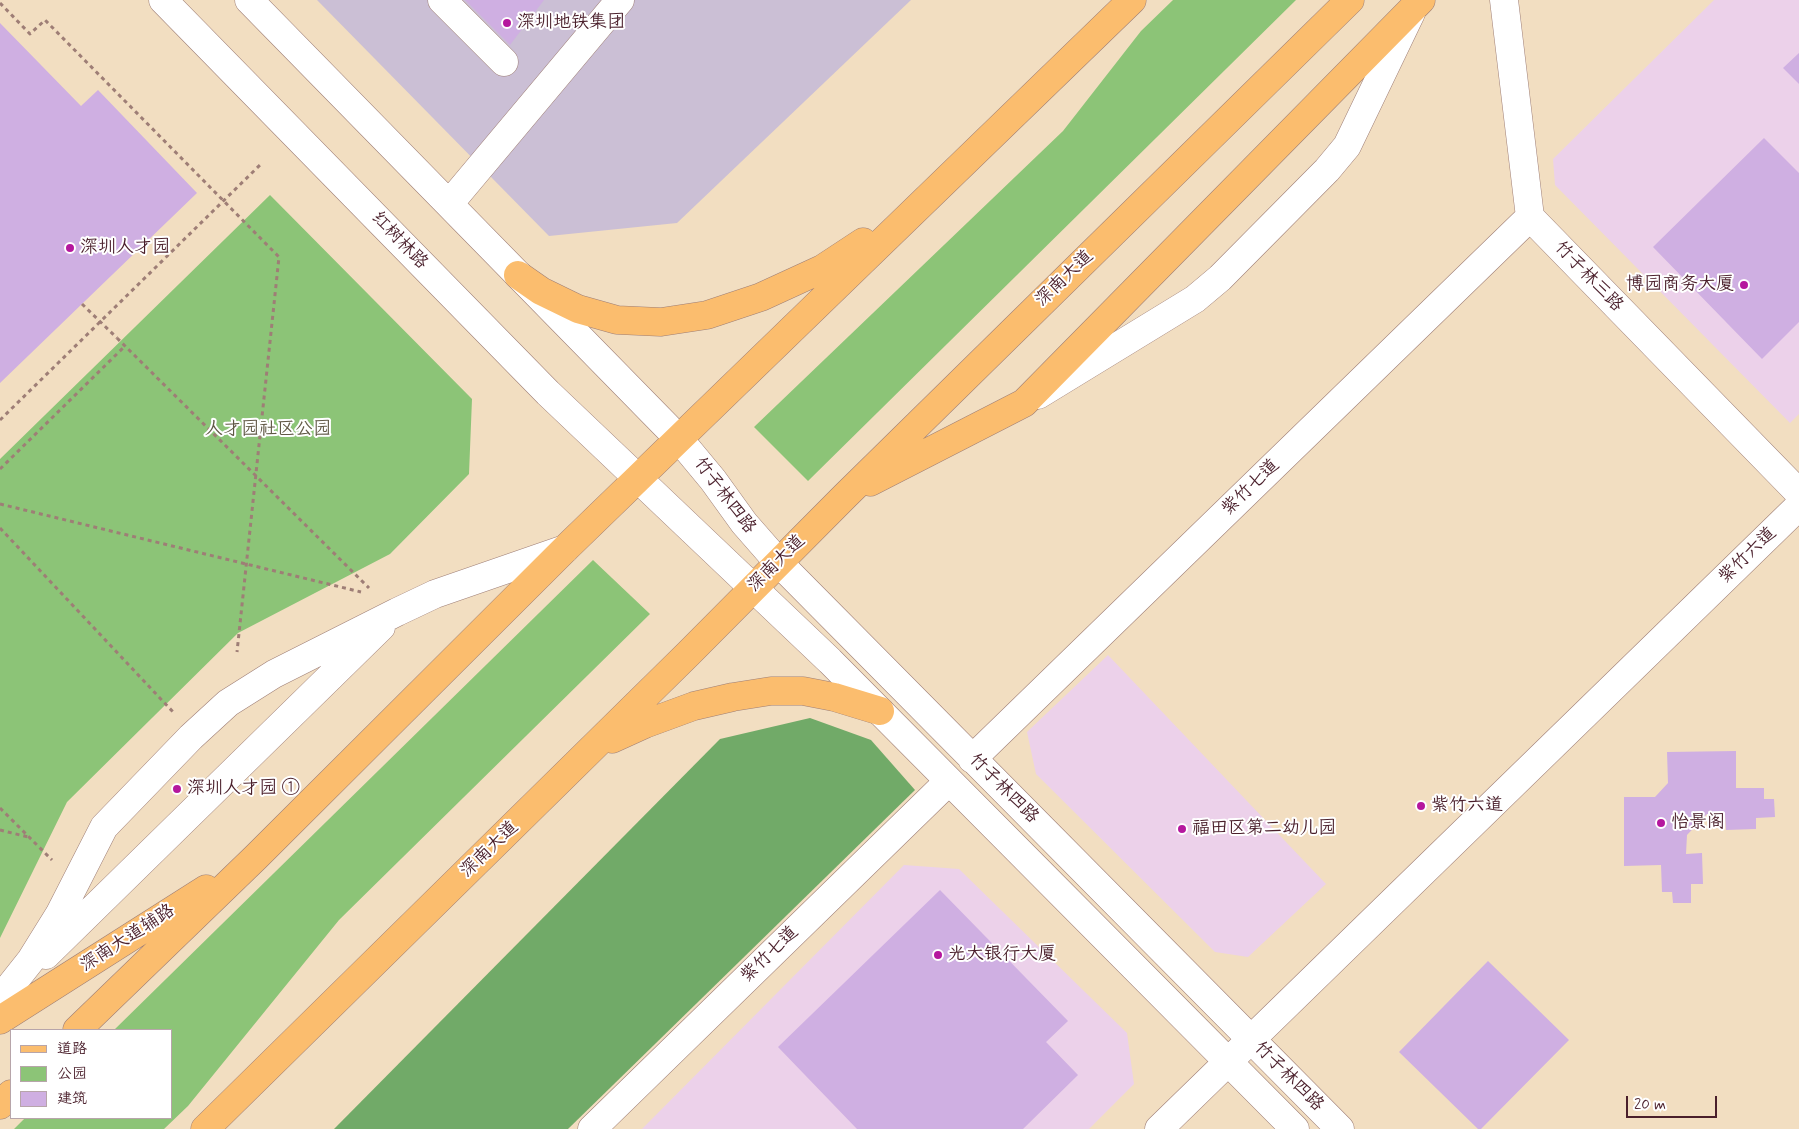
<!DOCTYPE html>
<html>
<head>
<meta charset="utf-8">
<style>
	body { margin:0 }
	#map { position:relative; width:1799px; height:1129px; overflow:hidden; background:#f2dec1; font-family:Mynerve,"LXGW WenKai TC",sans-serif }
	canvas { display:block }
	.legend { position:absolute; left:10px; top:1029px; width:162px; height:90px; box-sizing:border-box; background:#fff; border:1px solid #b7a5aa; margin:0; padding:6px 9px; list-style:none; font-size:15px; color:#4a1f2b }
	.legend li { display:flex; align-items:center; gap:10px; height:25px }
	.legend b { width:25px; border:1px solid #b7a5aa }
	.scale { position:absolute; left:1626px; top:1096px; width:91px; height:22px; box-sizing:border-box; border:2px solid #4a1f2b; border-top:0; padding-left:6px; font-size:15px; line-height:18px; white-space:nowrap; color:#4a1f2b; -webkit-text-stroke:4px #fff; paint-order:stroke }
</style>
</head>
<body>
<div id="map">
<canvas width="1799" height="1129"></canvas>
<ul class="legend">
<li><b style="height:6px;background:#fbbd6e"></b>道路</li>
<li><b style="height:14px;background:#8cc477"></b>公园</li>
<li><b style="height:14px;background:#cfafe2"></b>建筑</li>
</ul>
<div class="scale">20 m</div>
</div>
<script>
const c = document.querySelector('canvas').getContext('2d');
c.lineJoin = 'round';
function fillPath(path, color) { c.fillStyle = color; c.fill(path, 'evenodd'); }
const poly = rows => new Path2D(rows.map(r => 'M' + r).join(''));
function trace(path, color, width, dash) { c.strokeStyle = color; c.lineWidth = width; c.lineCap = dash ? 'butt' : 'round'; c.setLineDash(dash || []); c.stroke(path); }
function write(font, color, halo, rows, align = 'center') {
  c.font = font + ' Mynerve,"LXGW WenKai TC",sans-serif'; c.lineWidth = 4; c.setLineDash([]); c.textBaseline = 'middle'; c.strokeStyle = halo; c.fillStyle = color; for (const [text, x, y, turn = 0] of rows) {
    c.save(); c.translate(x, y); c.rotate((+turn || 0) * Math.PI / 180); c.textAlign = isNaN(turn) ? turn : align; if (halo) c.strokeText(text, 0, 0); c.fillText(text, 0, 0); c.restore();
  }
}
fillPath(poly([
	[1714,0,1799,0,1799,414,1790,423,1555,185,1553,159],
	[1108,655,1326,884,1248,957,1215,952,1036,774,1027,732],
	[904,865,959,869,1127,1033,1134,1084,1089,1129,642,1129]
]), '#ecd1ea');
fillPath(poly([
	[317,0,911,0,677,223,549,236]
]), '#cbbfd5');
fillPath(poly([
	[1173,0,1296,0,808,481,754,427,1063,131,1141,31],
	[270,195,472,399,469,474,390,554,238,633,67,802,0,938,0,459],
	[593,560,650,614,339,920,188,1106,164,1129,14,1129,25,1118,171,1118,171,1030,114,1030]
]), '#8cc477');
fillPath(poly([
	[810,718,871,740,915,790,568,1129,334,1129,720,739]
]), '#71aa68');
fillPath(poly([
	[465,0,544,0,510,45],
	[0,23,81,106,98,90,197,193,0,383],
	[1799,53,1799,84,1783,68],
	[1764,138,1799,173,1799,322,1762,359,1653,247],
	[1736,751,1736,788,1764,788,1764,799,1774,799,1775,817,1756,818,1756,829,1726,830,1725,814,1707,814,1687,835,1686,854,1702,853,1703,884,1691,884,1691,903,1673,903,1672,892,1662,892,1661,865,1624,866,1624,797,1655,797,1668,783,1667,752],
	[940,890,1068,1021,1046,1042,1078,1075,1023,1129,857,1129,778,1047],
	[1488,961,1569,1040,1481,1129,1478,1129,1399,1052]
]), '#cfafe2');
const minor = poly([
	[163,0,548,393,830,661,1295,1129],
	[249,0,679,439,713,480,744,523,779,563,1340,1129],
	[442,0,504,62],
	[1504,0,1530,217,1799,493],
	[449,204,620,0],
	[1038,395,1195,299,1220,278,1327,170,1347,146,1411,13],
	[972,759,1530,217],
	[46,955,381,627],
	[0,999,31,960,59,915,104,827,191,737,228,703,274,674,397,612,435,594,565,549],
	[592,1129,949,781],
	[1159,1129,1799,506]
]);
const major = poly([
	[518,275,541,291,578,309,617,320,661,322,707,315,761,297,822,269,863,242],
	[870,482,1024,403,1421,0],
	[612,739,645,724,694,706,733,697,771,691,803,691,834,697,880,711],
	[0,1020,206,889],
	[77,1030,256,857,565,549,1132,0],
	[0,1105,11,1094],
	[205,1129,688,654,845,496,1350,0]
]);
trace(minor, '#9e7e76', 29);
trace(major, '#9e7e76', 29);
trace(poly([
	[0,3,30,34,45,20,279,257,237,652],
	[117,338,369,588],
	[0,420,260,165],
	[0,469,125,346],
	[0,504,361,592],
	[0,528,174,713],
	[0,808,52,860],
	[0,830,28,837]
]), '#9e7e76', 3, [4, 4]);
trace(minor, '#fff', 28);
trace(major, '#fbbd6e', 28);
trace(poly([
	[82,304,117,338]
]), '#9e7e76', 3, [4, 4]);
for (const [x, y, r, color] of [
	[507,23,5,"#b5179e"],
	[70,248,5,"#b5179e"],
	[1744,285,5,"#b5179e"],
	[177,789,5,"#b5179e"],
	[1421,806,5,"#b5179e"],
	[1661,823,5,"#b5179e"],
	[1182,829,5,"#b5179e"],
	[938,955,5,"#b5179e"]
]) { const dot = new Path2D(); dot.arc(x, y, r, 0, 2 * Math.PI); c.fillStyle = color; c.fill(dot); trace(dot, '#fff', 2); }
write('18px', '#4a1f2b', '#fff', [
	["深圳地铁集团",517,23],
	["深圳人才园",80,248],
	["博园商务大厦",1734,285,"right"],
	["深圳人才园 ①",187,789],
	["紫竹六道",1431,806],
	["怡景阁",1671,823],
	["福田区第二幼儿园",1192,829],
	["光大银行大厦",948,955]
], 'left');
write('18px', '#4a1f2b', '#fff', [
	["红树林路",399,241,46],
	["竹子林三路",1588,277,46],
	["深南大道",1065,279,-44],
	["紫竹七道",1251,488,-44],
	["竹子林四路",724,496,53],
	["紫竹六道",1748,556,-44],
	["深南大道",777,564,-45],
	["竹子林四路",1003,789,45],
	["深南大道",490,850,-44],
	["深南大道辅路",128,939,-33],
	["紫竹七道",770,955,-44],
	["竹子林四路",1288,1077,45]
]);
write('18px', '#615946', '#fff', [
	["人才园社区公园",268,430]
]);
</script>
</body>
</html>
